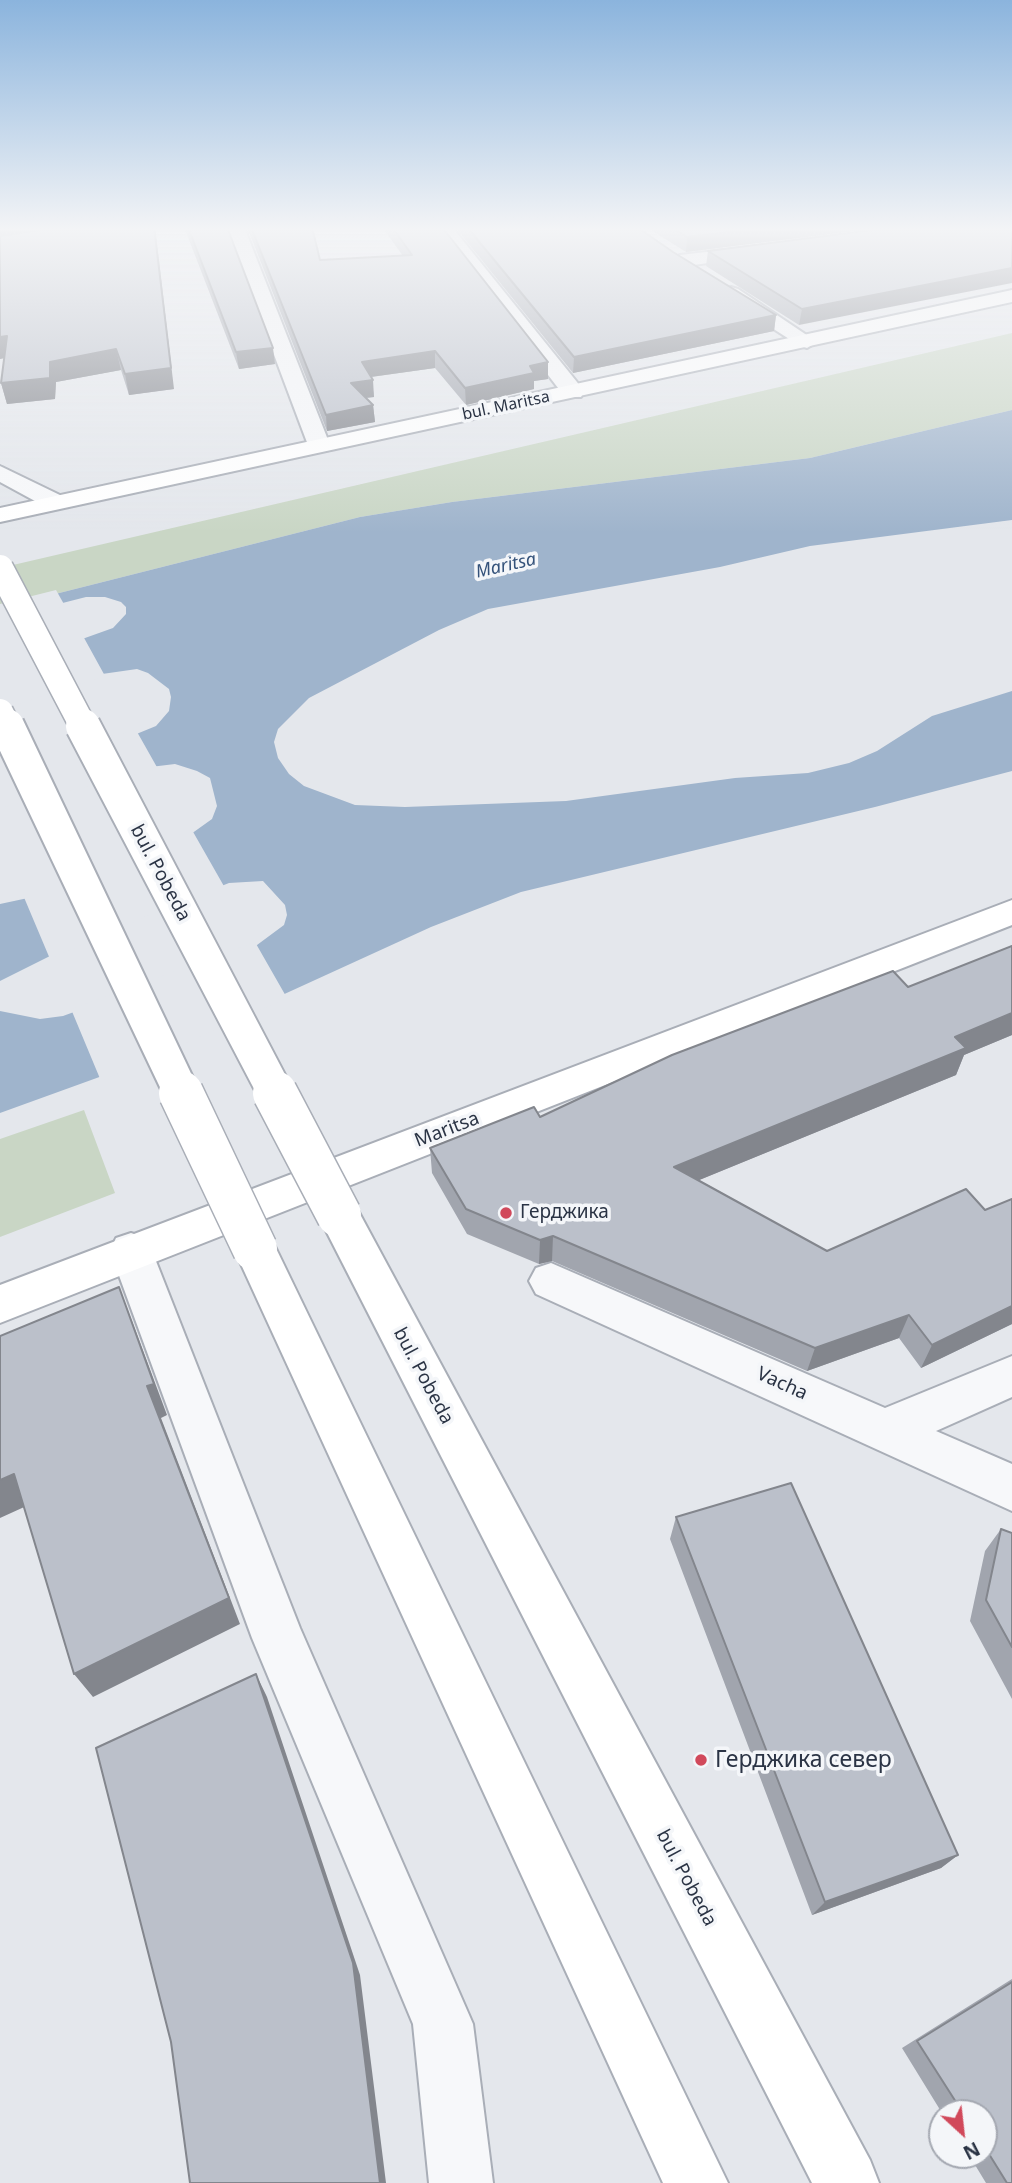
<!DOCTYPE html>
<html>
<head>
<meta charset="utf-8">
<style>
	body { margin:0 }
	#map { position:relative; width:1012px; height:2183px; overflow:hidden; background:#e4e7ec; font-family:"Noto Sans",sans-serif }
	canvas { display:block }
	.north { position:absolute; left:928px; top:2099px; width:70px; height:70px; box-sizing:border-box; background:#f4f6f9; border:2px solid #a4a8b1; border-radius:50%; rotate:153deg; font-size:19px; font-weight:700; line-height:28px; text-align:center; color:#2b3445 }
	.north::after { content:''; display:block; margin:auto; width:24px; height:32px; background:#d1495b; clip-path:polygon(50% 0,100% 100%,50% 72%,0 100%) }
</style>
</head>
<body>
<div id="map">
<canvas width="1012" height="2183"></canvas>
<div class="north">N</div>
</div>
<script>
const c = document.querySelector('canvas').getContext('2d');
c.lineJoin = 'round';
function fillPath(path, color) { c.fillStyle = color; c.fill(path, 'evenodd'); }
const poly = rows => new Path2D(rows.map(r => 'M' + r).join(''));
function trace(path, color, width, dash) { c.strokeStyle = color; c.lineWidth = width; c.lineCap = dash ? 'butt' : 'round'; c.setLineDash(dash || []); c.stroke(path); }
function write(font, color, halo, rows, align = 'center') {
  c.font = font + ' "Noto Sans",sans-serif'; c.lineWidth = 7; c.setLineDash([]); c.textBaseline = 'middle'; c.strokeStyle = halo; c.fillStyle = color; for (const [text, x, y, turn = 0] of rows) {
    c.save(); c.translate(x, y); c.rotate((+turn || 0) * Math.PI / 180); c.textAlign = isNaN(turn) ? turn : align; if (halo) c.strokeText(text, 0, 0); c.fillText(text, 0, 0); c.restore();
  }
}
fillPath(poly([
	[1012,333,1012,410,810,458,452,502,360,517,0,608,0,568],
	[84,1110,115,1193,0,1237,0,1139]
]), '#c9d6c5');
fillPath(poly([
	[1012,410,1012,520,810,546,720,567,488,609,439,630,309,698,278,729,274,742,278,758,289,774,304,786,355,805,405,807,566,801,735,778,808,773,849,763,877,751,932,716,1012,691,1012,771,875,807,521,892,431,927,116,1071,0,1113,0,1011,40,1019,63,1016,257,945,284,925,287,915,285,905,263,881,229,883,74,944,0,981,0,904,28,898,184,839,212,819,217,806,210,778,197,771,175,764,142,768,134,735,156,726,169,711,171,697,169,689,148,673,137,669,88,676,71,643,113,628,126,614,126,607,121,602,105,597,86,597,0,619,0,608,360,517,452,502,810,458]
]), '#9fb4cc');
fillPath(poly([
	[56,590,65,606,0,623,0,604],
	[83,636,105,676,0,710,0,659],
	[136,730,158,769,0,808,0,767],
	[192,830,225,888,147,916,50,959,23,895],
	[255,942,287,998,101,1081,71,1009]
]), '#e4e7ec');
const street = poly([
	[226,227,244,227,330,445,327,450,319,452,308,445,226,227],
	[434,227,452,227,581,387,584,392,581,397,565,397,434,227],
	[758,246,767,251,764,255,680,267,671,261,680,255,758,246],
	[731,287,738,289,817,342,807,348,800,346,724,297,721,293,731,287],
	[0,466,64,497,67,502,64,507,46,507,0,482,0,466],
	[131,1233,146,1238,152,1251,300,1628,473,2024,493,2183,429,2183,413,2024,252,1638,110,1251,116,1238,131,1233],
	[551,1263,885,1408,1012,1356,1012,1397,936,1431,1012,1464,1012,1511,536,1294,529,1281,536,1268,551,1263]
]);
const secondary = poly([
	[1012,290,1012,302,0,522,0,508,1012,290],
	[1012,900,1012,925,0,1323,0,1285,1012,900],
	[339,1198,354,1203,870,2160,879,2183,812,2183,318,1215,324,1203,339,1198],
	[255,1231,270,1236,728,2183,663,2183,234,1249,240,1236,255,1231]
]);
trace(street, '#a9aeb7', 4);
trace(secondary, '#a9aeb7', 4);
fillPath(street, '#f7f8fa');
fillPath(secondary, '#fff');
const secondaryBridgeFar2 = poly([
	[0,568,84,728],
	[0,712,8,728]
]);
const secondaryBridgeFar1 = poly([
	[7,726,182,1094],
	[83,726,276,1094]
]);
const secondaryBridge = poly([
	[181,1093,255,1249],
	[275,1093,339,1215]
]);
trace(secondaryBridgeFar2, '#a9aeb7', 29, []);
trace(secondaryBridgeFar1, '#a9aeb7', 38, []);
trace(secondaryBridge, '#a9aeb7', 47, []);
trace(secondaryBridgeFar2, '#fff', 26);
trace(secondaryBridgeFar1, '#fff', 34);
trace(secondaryBridge, '#fff', 44);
fillPath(poly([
	[0,227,174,389,129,395,121,370,56,382,55,399,7,404,1,383,4,358,0,359],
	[184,227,227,227,275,364,239,369],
	[247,227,312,227,320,260,403,256,382,227,442,227,548,379,534,381,534,389,466,405,435,368,371,377,374,397,366,398,373,405,375,422,327,431],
	[455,227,637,227,673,252,776,315,774,331,573,373],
	[646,227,885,227,686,252],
	[895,227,799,325,706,266,708,251],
	[1012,946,1012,1035,964,1055,956,1075,699,1180,827,1251,985,1210,1012,1199,1012,1324,921,1368,899,1338,807,1371,552,1261,539,1264,467,1234,432,1173,430,1148,540,1117,908,987],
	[676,1517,958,1855,941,1868,812,1915,670,1539],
	[1001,1529,1012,1533,1012,1699,970,1621,985,1551],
	[1012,1979,1012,2183,986,2183,969,2155,984,2155,984,2113,942,2113,902,2048]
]), '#a1a5ae');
fillPath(poly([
	[0,227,86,227,0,240],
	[154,227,155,227,174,389,129,395,125,374],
	[770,227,885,227,686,252,687,237],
	[1012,268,1012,283,799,325,802,309],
	[776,315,774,331,573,373,574,357],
	[7,336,13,356,0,359,0,337],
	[273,348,275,364,239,369,236,352],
	[116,349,121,370,56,382,55,399,7,404,1,383,50,362],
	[435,351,435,368,363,378,362,362],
	[548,362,548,379,534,381,534,389,466,405,465,388,530,366],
	[373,380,374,397,353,399,351,383],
	[373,405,375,422,327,431,326,415],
	[1012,1013,1012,1035,964,1055,956,1075,670,1192,674,1167,955,1037],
	[553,1236,552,1261,539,1264,540,1240],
	[119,1287,132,1321,167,1415,161,1418,240,1624,93,1697,74,1674,147,1386],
	[1012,1306,1012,1324,921,1368,932,1345],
	[909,1315,899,1338,807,1371,815,1348],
	[14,1474,33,1503,0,1518,0,1480],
	[256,1674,267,1697,360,1975,386,2183,380,2183],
	[958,1855,941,1868,812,1915,825,1902]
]), '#83868d');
const building = poly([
	[60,227,154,227,171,368,125,374,116,349,50,362,50,378,1,383,7,336,0,337,0,236,60,227],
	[188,227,227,227,273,348,236,352,188,227],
	[251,227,312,227,320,260,412,255,392,227,442,227,548,362,530,366,534,373,465,388,435,351,362,362,373,380,351,383,373,405,326,415,251,227],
	[467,227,637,227,673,252,776,315,574,357,467,227],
	[671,227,770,227,687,237,671,227],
	[895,227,1012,227,1012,268,802,309,708,251,895,227],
	[1012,946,1012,1013,955,1037,966,1048,674,1167,827,1251,966,1189,985,1210,1012,1199,1012,1306,932,1345,909,1315,815,1348,553,1236,540,1240,466,1209,430,1148,534,1107,540,1117,672,1055,893,971,908,987,1012,946],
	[119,1287,154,1384,147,1386,229,1598,74,1674,14,1474,0,1480,0,1336,119,1287],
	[791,1483,958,1855,825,1902,676,1517,791,1483],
	[1001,1529,1012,1533,1012,1647,986,1600,1001,1529],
	[256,1674,353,1963,380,2183,190,2183,171,2042,96,1748,256,1674],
	[1012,1982,1012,2183,1007,2183,984,2146,984,2113,963,2113,917,2041,1012,1982]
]);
fillPath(building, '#bbc0ca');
trace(building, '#83868d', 2);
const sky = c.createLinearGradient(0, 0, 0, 533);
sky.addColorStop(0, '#8bb4dd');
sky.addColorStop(0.43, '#f3f4f6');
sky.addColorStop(1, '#f3f4f600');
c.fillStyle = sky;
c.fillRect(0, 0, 1012, 533);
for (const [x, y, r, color] of [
	[506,1213,7,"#d1495b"],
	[701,1760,7,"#d1495b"]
]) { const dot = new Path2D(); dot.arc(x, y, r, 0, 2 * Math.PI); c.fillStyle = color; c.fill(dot); trace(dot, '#f4f6f9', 2.5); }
write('16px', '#2b3445', '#f4f6f9', [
	["bul. Maritsa",506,406,-12]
]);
write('italic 18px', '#34527a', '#f4f6f9', [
	["Maritsa",506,566,-13]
]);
write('19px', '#2b3445', '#f4f6f9', [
	["bul. Pobeda",160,873,62],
	["Maritsa",447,1130,-21],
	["bul. Pobeda",423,1376,62],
	["Vacha",782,1384,24],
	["bul. Pobeda",686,1878,62]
]);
write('19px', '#2b3445', '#f4f6f9', [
	["Герджика",520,1213]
], 'left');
write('23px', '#2b3445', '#f4f6f9', [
	["Герджика север",715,1760]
], 'left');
</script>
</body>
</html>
